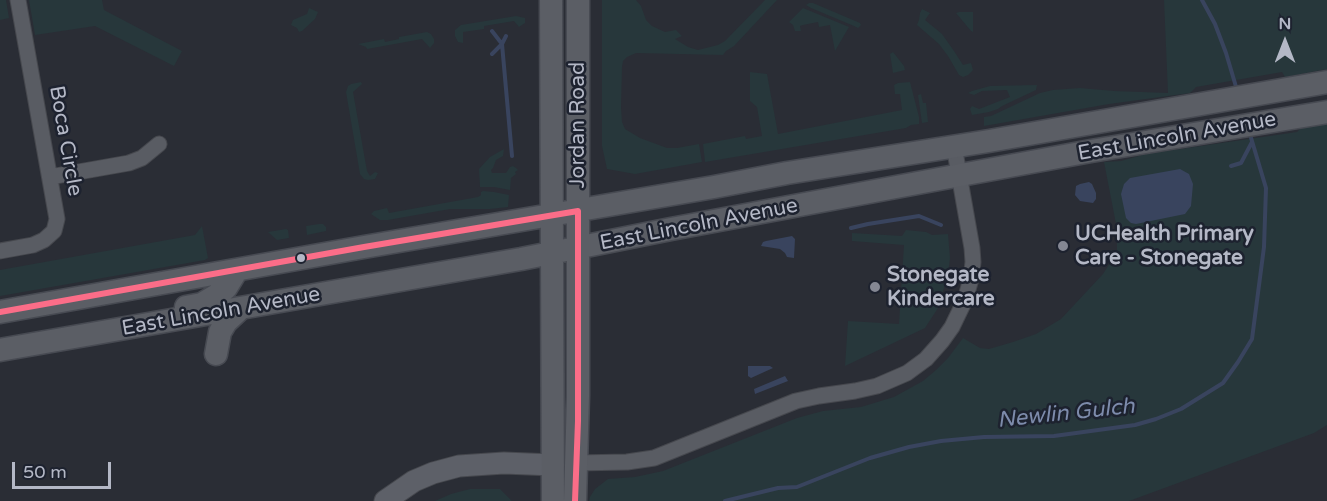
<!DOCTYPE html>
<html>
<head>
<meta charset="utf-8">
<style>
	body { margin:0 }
	#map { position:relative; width:1327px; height:501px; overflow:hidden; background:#2a2d35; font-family:"Varela Round",sans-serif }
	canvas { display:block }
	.north { position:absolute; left:1255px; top:12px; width:60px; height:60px; -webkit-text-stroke:4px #1d222f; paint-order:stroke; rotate:0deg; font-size:16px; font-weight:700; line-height:24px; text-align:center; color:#b4b8c6 }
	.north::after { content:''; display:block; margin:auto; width:21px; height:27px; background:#b4b8c6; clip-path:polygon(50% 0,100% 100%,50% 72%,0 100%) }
	.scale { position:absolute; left:12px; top:462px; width:99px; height:27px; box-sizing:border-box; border:3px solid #b4b8c6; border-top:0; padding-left:8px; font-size:18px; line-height:21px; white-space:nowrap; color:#b4b8c6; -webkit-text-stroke:4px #1d222f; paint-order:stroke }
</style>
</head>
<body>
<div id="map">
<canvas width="1327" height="501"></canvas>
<div class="north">N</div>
<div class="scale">50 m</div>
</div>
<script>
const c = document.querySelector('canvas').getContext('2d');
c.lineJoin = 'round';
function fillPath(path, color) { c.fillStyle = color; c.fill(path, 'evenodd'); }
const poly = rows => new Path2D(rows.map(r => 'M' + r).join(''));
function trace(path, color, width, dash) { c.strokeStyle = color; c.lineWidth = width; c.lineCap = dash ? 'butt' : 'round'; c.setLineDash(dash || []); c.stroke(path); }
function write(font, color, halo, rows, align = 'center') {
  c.font = font + ' "Varela Round",sans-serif'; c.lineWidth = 5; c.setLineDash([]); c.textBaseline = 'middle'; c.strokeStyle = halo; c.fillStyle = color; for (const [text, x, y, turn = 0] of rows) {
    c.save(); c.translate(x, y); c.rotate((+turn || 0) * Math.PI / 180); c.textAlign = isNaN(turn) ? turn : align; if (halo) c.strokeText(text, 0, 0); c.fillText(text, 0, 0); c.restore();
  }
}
fillPath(poly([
	[0,0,6,0,9,18,0,20],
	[29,0,102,0,104,10,182,51,174,66,95,26,35,35],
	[602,0,636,0,641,6,646,20,652,26,665,32,676,30,682,36,675,39,688,47,698,50,718,45,725,41,765,0,777,0,734,46,726,51,723,55,636,53,627,57,623,61,622,67,621,107,622,122,625,129,640,138,667,148,677,148,699,144,702,162,635,174,607,169,602,146],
	[1164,0,1327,0,1327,69,1285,77,1282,72,1196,87,1190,93,1109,104,984,126,984,117,991,116,1040,93,1053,90,1080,88,1114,91,1168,93],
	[809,3,813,3,860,23,861,25,858,28,854,26,811,8,806,5],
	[309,8,318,12,315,19,302,31,299,32,297,28,291,25,293,20,307,14],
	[803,8,849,27,835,51,830,25,819,27,818,22,803,25,800,26,801,31,795,31,793,25,789,22],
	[922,9,930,13,925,20,942,34,954,51,963,65,971,63,973,70,968,75,963,77,959,75,948,56,939,44,917,25,919,20,920,13],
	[959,12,973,12,973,32,971,31,956,13],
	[516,16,525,18,525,23,519,27,514,21,484,26,484,29,463,32,463,43,458,42,455,36,455,30,461,25],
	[427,32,431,34,434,39,434,43,430,48,422,39,367,49,366,47,358,44,384,39,385,42,399,39,399,37],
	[893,52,904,66,905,70,893,73,890,54],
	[750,72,767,74,778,134,902,110,900,94,895,94,894,85,898,83,910,82,919,117,919,124,911,125,906,128,705,162,703,144,745,136,746,139,762,136,757,107,750,101],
	[361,82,362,84,353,92,367,171,370,176,375,172,378,173,375,179,368,180,364,179,360,174,346,92,348,86,351,84],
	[1037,85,1036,90,1002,106,998,109,989,112,972,115,970,109,972,106,979,109,1010,97,1007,90,982,91,974,95,968,93,972,91,990,86],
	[921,94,923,103,926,103,928,122,922,123,918,95],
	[1327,123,1327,425,1314,433,1129,501,589,501,590,497,595,489,608,479,635,477,663,471,797,418,823,411,861,407,894,397,923,381,936,370,948,358,963,338,980,348,989,349,1013,342,1036,334,1061,319,1103,274,1117,252,1117,229,1104,162,1121,161,1146,154,1297,132,1301,128],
	[504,149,503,156,496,160,493,168,491,170,492,173,506,173,510,167,513,166,516,168,518,170,515,172,516,174,511,178,510,190,494,187,480,187,479,169,490,157],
	[483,191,494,192,509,195,508,207,490,209,450,209,388,220,380,220,371,214,374,211,387,208,389,213,478,197,481,195,481,192],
	[319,224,323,224,326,227,326,231,307,235,306,226],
	[202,226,208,258,205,260,0,296,0,270,195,235],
	[286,229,288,230,289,238,277,240,268,232],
	[906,230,926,232,932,235,948,234,950,258,948,275,938,308,925,328,845,366,848,321,899,324,904,245,852,241,852,233,902,236],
	[470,489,500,489,512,501,435,501,451,494]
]), '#27373b');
fillPath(poly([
	[1180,169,1189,174,1193,184,1191,206,1185,214,1136,224,1131,223,1126,218,1121,194,1124,184,1130,178],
	[1089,182,1092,184,1096,193,1096,199,1093,203,1080,201,1075,195,1076,186,1080,184],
	[792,236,795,239,794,258,787,257,785,253,780,249,761,246,763,242,766,241],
	[748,366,770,366,773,368,751,378,748,376],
	[785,376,788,381,755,394,754,389]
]), '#39445e');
trace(poly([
	[1202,0,1215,24,1226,53,1237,90],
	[492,31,502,44,506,36],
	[502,44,512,156],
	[492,54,502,44],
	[1231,166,1241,163,1252,142],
	[851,228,868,224,919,216,941,225],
	[725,501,778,488,797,487,870,458,909,447,941,441,984,437,1054,436,1135,425,1156,419,1181,409,1223,383,1238,362,1252,339,1264,247,1266,188,1249,131]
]), '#39445e', 4);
const street = poly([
	[50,177,129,163,142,158,159,144],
	[0,251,33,245,44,240,54,231,57,219,18,0],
	[576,463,627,462,654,458,796,401,819,396,855,391,877,386,907,373,926,359,942,341,952,327,965,300,971,279,973,262,972,248,954,146]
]);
const secondary = poly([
	[385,501,414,481,433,473,459,466,504,463,553,465]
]);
const primary = poly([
	[551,0,553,501],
	[186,307,202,304,217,295,226,288,237,270],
	[0,312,364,247,714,187,787,173,989,141,1327,82],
	[0,350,521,259,671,229,939,179,1091,151,1327,112],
	[216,354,220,332,226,322,240,309],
	[575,501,578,396,578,0]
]);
trace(street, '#46484e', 17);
trace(secondary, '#46484e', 23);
trace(primary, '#474a52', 25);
trace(street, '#595c63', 15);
trace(secondary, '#5d6068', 21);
trace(primary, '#5b5e65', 22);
trace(poly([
	[0,312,364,247,578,211,578,421,575,501]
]), '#fb6d88', 6);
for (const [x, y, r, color] of [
	[1063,246,6,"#848793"],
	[301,258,5,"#b4b8c6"],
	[875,287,6,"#848793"]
]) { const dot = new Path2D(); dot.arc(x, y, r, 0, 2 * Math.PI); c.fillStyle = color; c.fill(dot); trace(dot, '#1d222f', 2); }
write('21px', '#b4b8c6', '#1d222f', [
	["Jordan Road",578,125,-90],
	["East Lincoln Avenue",1177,137,-10],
	["Boca Circle",65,141,80],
	["East Lincoln Avenue",699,225,-11],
	["East Lincoln Avenue",221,312,-10]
]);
write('bold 21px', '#b4b8c6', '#1d222f', [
	["UCHealth Primary",1075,234],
	["Care - Stonegate",1075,258],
	["Stonegate",887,275],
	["Kindercare",887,299]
], 'left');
write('italic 22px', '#7d8bab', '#1d222f', [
	["Newlin Gulch",1066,414,-6]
]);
</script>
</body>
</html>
